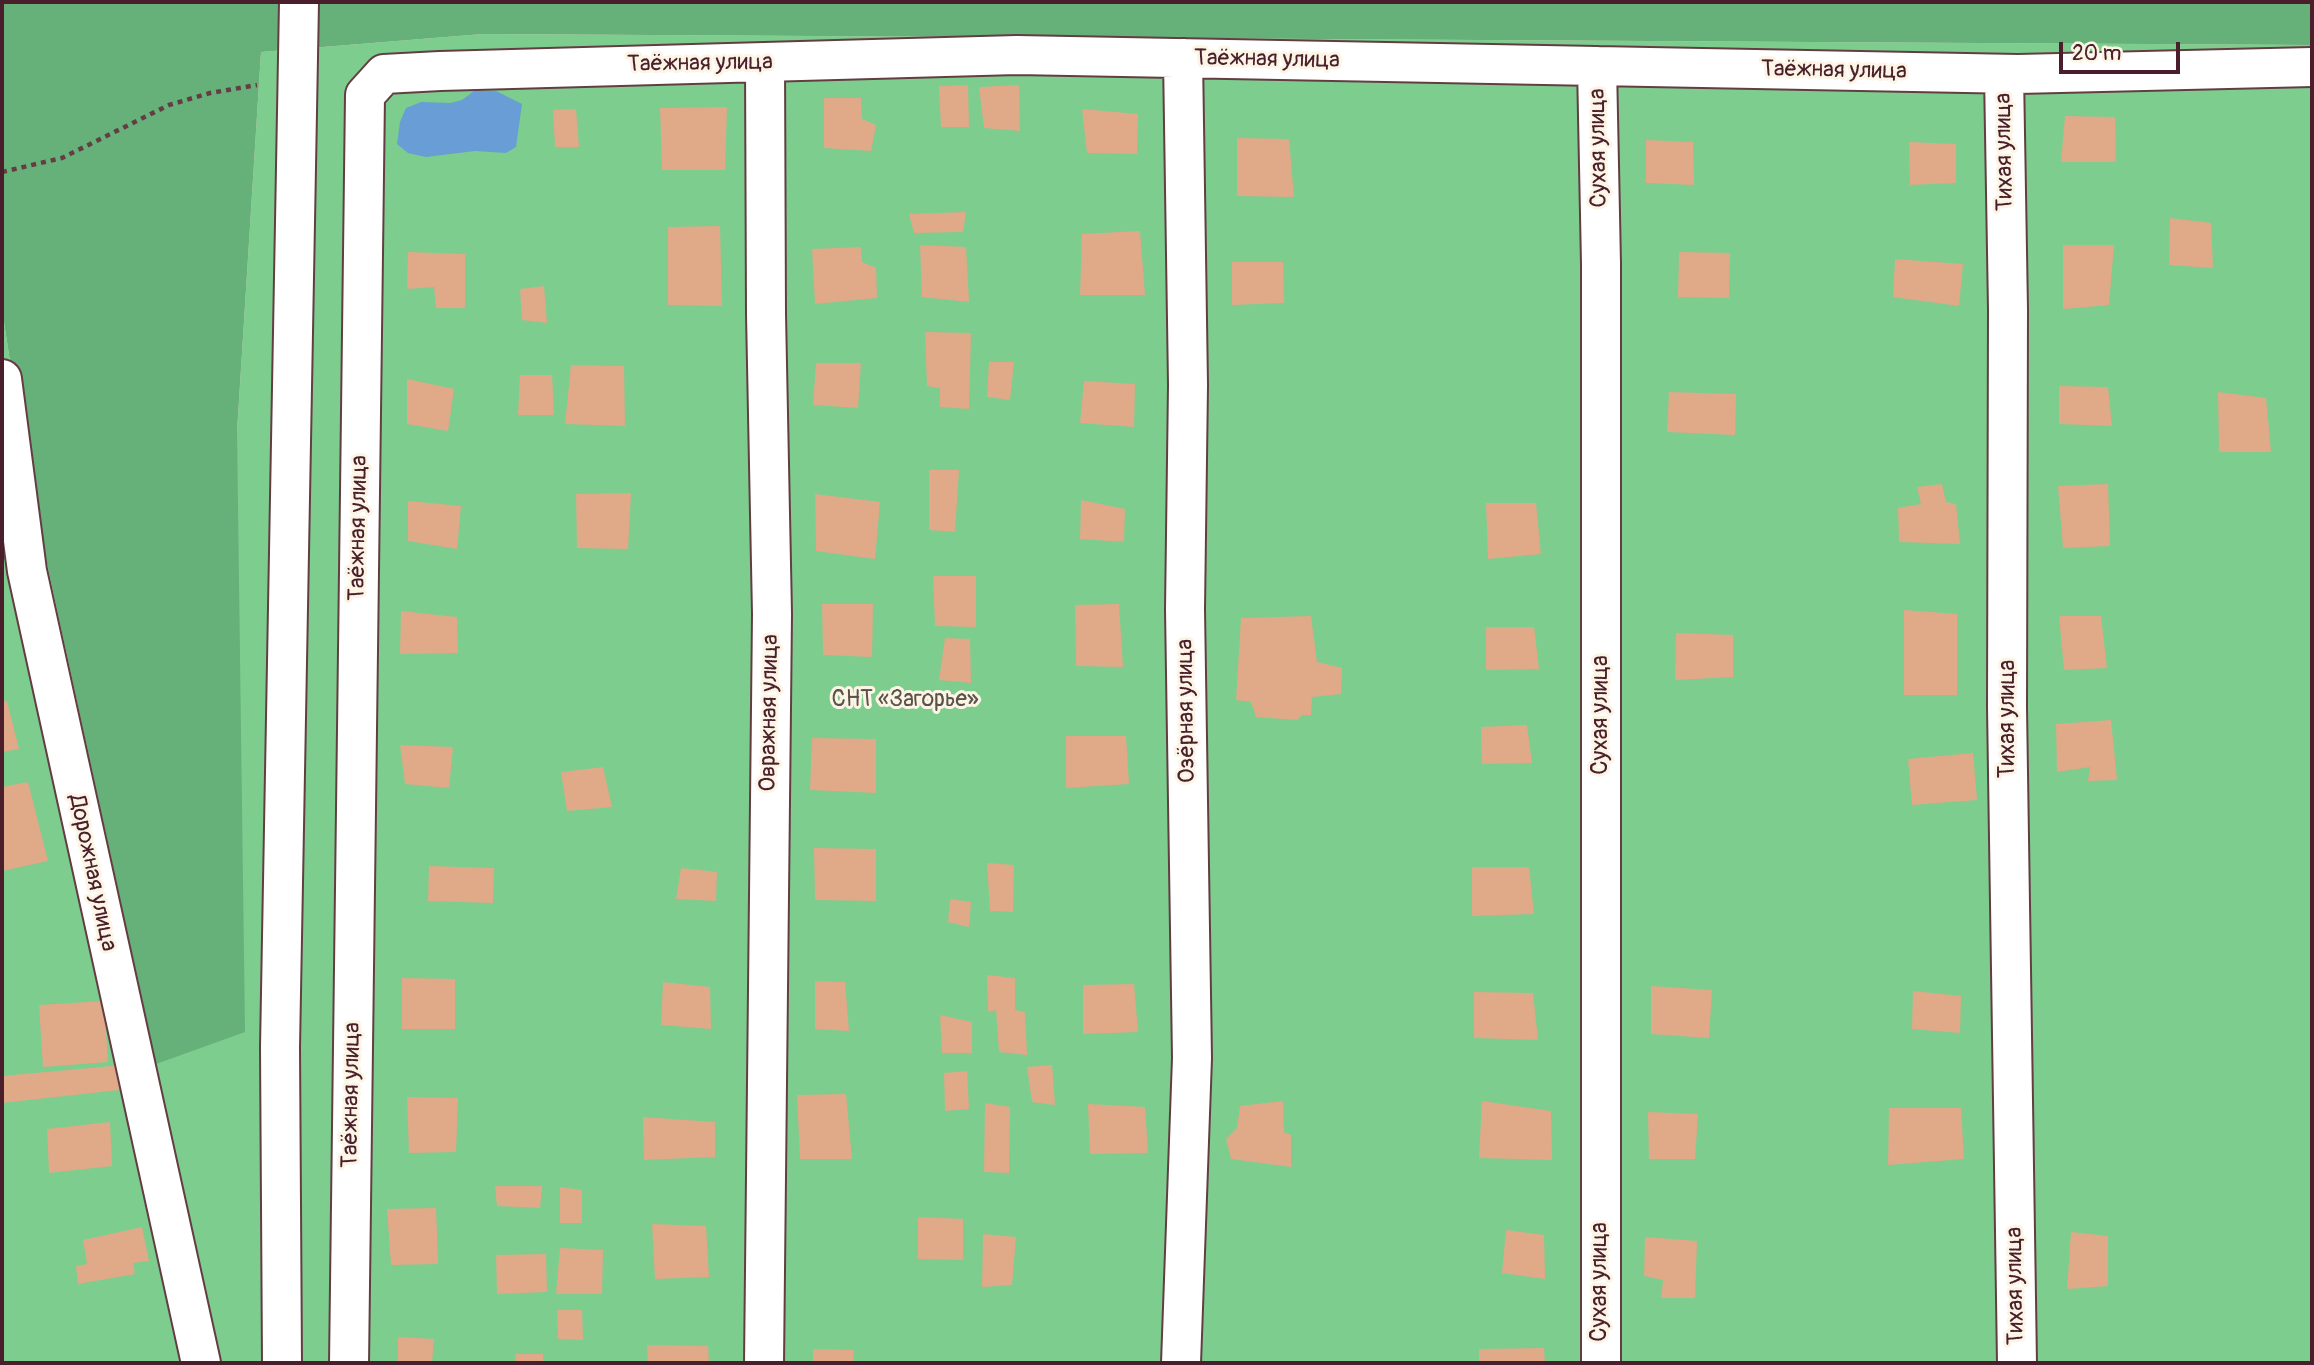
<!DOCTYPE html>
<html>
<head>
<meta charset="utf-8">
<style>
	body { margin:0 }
	#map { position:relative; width:2314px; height:1365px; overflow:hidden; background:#f6e7ce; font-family:Pangolin,sans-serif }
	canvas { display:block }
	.frame { position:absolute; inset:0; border:4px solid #4a1f2b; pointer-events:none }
	.scale { position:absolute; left:2059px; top:42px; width:121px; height:32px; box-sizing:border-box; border:4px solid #4a1f2b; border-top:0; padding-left:9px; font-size:21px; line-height:24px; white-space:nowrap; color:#4a1f2b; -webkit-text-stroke:5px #fcf5e5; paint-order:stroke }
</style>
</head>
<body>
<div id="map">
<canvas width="2314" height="1365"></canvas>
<div class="frame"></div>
<div class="scale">20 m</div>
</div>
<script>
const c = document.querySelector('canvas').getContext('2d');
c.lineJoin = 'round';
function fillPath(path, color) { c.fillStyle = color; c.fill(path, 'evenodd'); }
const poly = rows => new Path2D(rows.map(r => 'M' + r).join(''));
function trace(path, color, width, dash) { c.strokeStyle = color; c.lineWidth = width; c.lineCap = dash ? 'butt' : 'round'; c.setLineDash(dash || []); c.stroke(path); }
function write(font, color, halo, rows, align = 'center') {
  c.font = font + ' Pangolin,sans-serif'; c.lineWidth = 6; c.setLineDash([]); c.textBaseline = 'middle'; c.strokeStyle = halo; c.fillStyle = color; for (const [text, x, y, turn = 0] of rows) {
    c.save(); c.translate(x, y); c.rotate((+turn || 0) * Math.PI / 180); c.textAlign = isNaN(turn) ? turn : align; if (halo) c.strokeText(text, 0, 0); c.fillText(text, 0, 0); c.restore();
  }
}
fillPath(poly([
	[483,34,2312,45,2312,1363,2,1363,2,309,27,472,156,1063,237,432,261,52]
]), '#7dcd8e');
fillPath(poly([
	[2,2,2312,2,2312,45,483,34,261,52,237,432,245,1032,156,1064,27,472,2,309]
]), '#66b079');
fillPath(poly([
	[474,91,496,91,522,104,516,147,506,153,475,151,426,157,408,153,397,144,400,122,406,108,421,102,450,103,462,100]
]), '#689ed5');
fillPath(poly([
	[968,85,969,127,941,127,939,86],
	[1019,85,1020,131,984,128,979,87],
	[824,98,861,98,862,119,876,125,871,151,824,148],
	[727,107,725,170,662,170,660,108],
	[576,109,579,147,555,147,553,110],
	[1082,109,1138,114,1137,154,1087,153],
	[2065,116,2115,117,2116,162,2061,162],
	[1237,138,1289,139,1294,197,1237,196],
	[1646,140,1693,142,1694,185,1646,183],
	[1909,142,1956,144,1956,183,1910,185],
	[966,212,963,232,914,233,909,214],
	[2170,218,2211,223,2213,268,2169,265],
	[720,226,722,306,668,305,668,227],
	[1140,231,1145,295,1080,295,1082,234],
	[920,245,966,247,969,302,922,297],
	[2063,245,2114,245,2109,305,2063,309],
	[861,247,862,262,876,268,877,298,815,304,812,249],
	[408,252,465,254,465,308,436,308,434,287,407,289],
	[1679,252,1730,253,1729,298,1678,297],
	[1895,259,1963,264,1959,306,1893,297],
	[1232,262,1283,262,1284,303,1232,305],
	[544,286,547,323,522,320,520,289],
	[925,332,971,333,969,409,940,407,940,388,927,386],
	[989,362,1014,362,1010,400,987,397],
	[816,363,861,363,858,408,813,405],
	[571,365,624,366,625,426,565,424],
	[520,375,552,375,554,415,518,415],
	[407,379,454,389,448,431,407,424],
	[1084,381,1135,384,1134,427,1080,423],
	[2059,386,2108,387,2112,426,2059,424],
	[1669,392,1736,394,1735,435,1667,432],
	[2218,392,2266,398,2271,452,2219,452],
	[929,470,959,470,955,532,929,530],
	[1942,484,1946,502,1956,504,1960,544,1899,542,1898,508,1921,504,1917,487],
	[2108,484,2110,546,2063,548,2058,486],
	[631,493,628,549,577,548,576,494],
	[815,494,880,502,875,559,816,551],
	[1081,500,1125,509,1124,542,1080,539],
	[408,501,461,506,457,549,408,541],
	[1486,503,1536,503,1541,554,1488,559],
	[933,576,976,576,976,627,935,626],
	[822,604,873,604,872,657,823,655],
	[1119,604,1123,667,1076,666,1075,605],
	[1904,610,1957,614,1957,695,1904,695],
	[401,611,457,617,458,653,400,654],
	[1311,616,1317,662,1342,668,1341,694,1312,697,1311,715,1302,715,1297,720,1256,717,1251,702,1236,700,1241,618],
	[2059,616,2101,616,2107,668,2064,670],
	[1486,627,1534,627,1539,669,1486,670],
	[1676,633,1733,635,1733,677,1675,680],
	[945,638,970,639,971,683,939,680],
	[7,701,19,749,2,752,2,702],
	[2111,720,2117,780,2088,781,2090,767,2057,772,2056,724],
	[1527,725,1532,763,1482,764,1481,727],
	[1066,736,1126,736,1129,784,1066,788],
	[812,738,876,739,876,793,810,790],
	[400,745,453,747,449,788,405,784],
	[1973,753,1977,800,1912,805,1908,759],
	[603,767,612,807,567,811,561,772],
	[28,782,48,861,2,871,2,787],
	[814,848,876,849,876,901,815,900],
	[987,863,1014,865,1013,912,990,911],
	[429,866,494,868,493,903,428,901],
	[1472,867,1529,867,1534,914,1472,916],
	[681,868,717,872,716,901,676,899],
	[950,899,971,902,969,927,948,922],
	[987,975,1015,978,1015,1010,1025,1012,1027,1055,999,1052,996,1010,988,1012],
	[402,978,455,979,455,1029,402,1029],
	[815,981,845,982,849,1031,815,1029],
	[663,982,710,987,711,1029,661,1025],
	[1134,984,1138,1032,1083,1034,1083,985],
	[1651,986,1712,990,1709,1038,1651,1034],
	[1913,991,1961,996,1960,1033,1912,1029],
	[1474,992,1533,993,1538,1040,1474,1038],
	[104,1001,108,1062,43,1067,39,1005],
	[940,1015,972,1022,972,1053,942,1053],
	[123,1065,128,1089,2,1103,2,1076],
	[1052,1065,1055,1105,1032,1102,1027,1067],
	[967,1071,969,1109,945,1111,944,1073],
	[846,1094,852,1159,800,1159,797,1095],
	[407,1097,458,1098,456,1152,409,1153],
	[1283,1101,1284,1132,1291,1135,1291,1167,1231,1159,1226,1139,1237,1128,1240,1106],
	[1482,1101,1551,1111,1552,1160,1479,1158],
	[985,1103,1010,1107,1009,1173,984,1172],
	[1088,1104,1145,1107,1148,1153,1090,1154],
	[1889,1108,1961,1108,1964,1159,1888,1165],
	[1648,1112,1698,1114,1695,1159,1649,1159],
	[643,1117,715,1122,715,1157,644,1160],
	[110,1122,112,1166,49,1173,47,1129],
	[495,1186,542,1186,540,1208,497,1206],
	[560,1187,582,1190,582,1223,560,1223],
	[436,1208,438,1264,391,1265,387,1209],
	[918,1217,963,1219,963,1260,918,1259],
	[652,1224,706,1226,709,1277,655,1279],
	[142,1227,149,1261,133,1263,135,1274,78,1284,76,1266,87,1264,83,1240],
	[1506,1230,1544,1235,1545,1279,1502,1273],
	[2071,1232,2108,1236,2108,1286,2067,1289],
	[983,1234,1016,1237,1012,1285,982,1287],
	[1645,1237,1697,1241,1695,1298,1661,1298,1663,1280,1644,1276],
	[560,1248,603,1250,602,1294,556,1294],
	[546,1254,547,1292,497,1294,496,1255],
	[557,1310,582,1310,583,1340,558,1339],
	[398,1337,434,1339,432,1363,398,1363],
	[647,1345,708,1346,709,1363,648,1363],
	[1544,1348,1545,1363,1479,1363,1479,1349],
	[813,1349,854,1350,853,1363,813,1363],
	[515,1354,543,1354,543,1363,516,1363]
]), '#e0a988');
const minor = poly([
	[1597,66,1601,264,1601,1363],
	[2004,74,2008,310,2007,707,2017,1363],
	[2,379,27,571,201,1363],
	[282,1363,280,1047,299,2],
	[349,1363,365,95,384,74,440,71,1017,55,2018,74,2312,67],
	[764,1363,772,614,766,314,765,62],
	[1181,1363,1192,1058,1185,609,1188,385,1183,58]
]);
trace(minor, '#643d43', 42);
trace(poly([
	[2,172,62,158,169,105,210,93,257,85]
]), '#643d43', 4.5, [5, 5]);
trace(minor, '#fff', 38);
write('23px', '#4a1f2b', '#fcf5e5', [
	["Таёжная улица",1267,60,1],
	["Таёжная улица",700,64,-1],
	["Таёжная улица",1834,71,1],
	["Сухая улица",1599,148,-91],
	["Тихая улица",2005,152,-91],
	["Таёжная улица",359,528,-89],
	["Озёрная улица",1187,711,-91],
	["Овражная улица",770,713,-89],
	["Сухая улица",1601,715,-90],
	["Тихая улица",2008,719,-90],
	["Дорожная улица",92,873,78],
	["Таёжная улица",352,1095,-89],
	["Сухая улица",1600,1282,-90],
	["Тихая улица",2016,1286,-91]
]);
write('23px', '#595349', '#fcf5e5', [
	["СНТ «Загорье»",905,700]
]);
</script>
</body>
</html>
